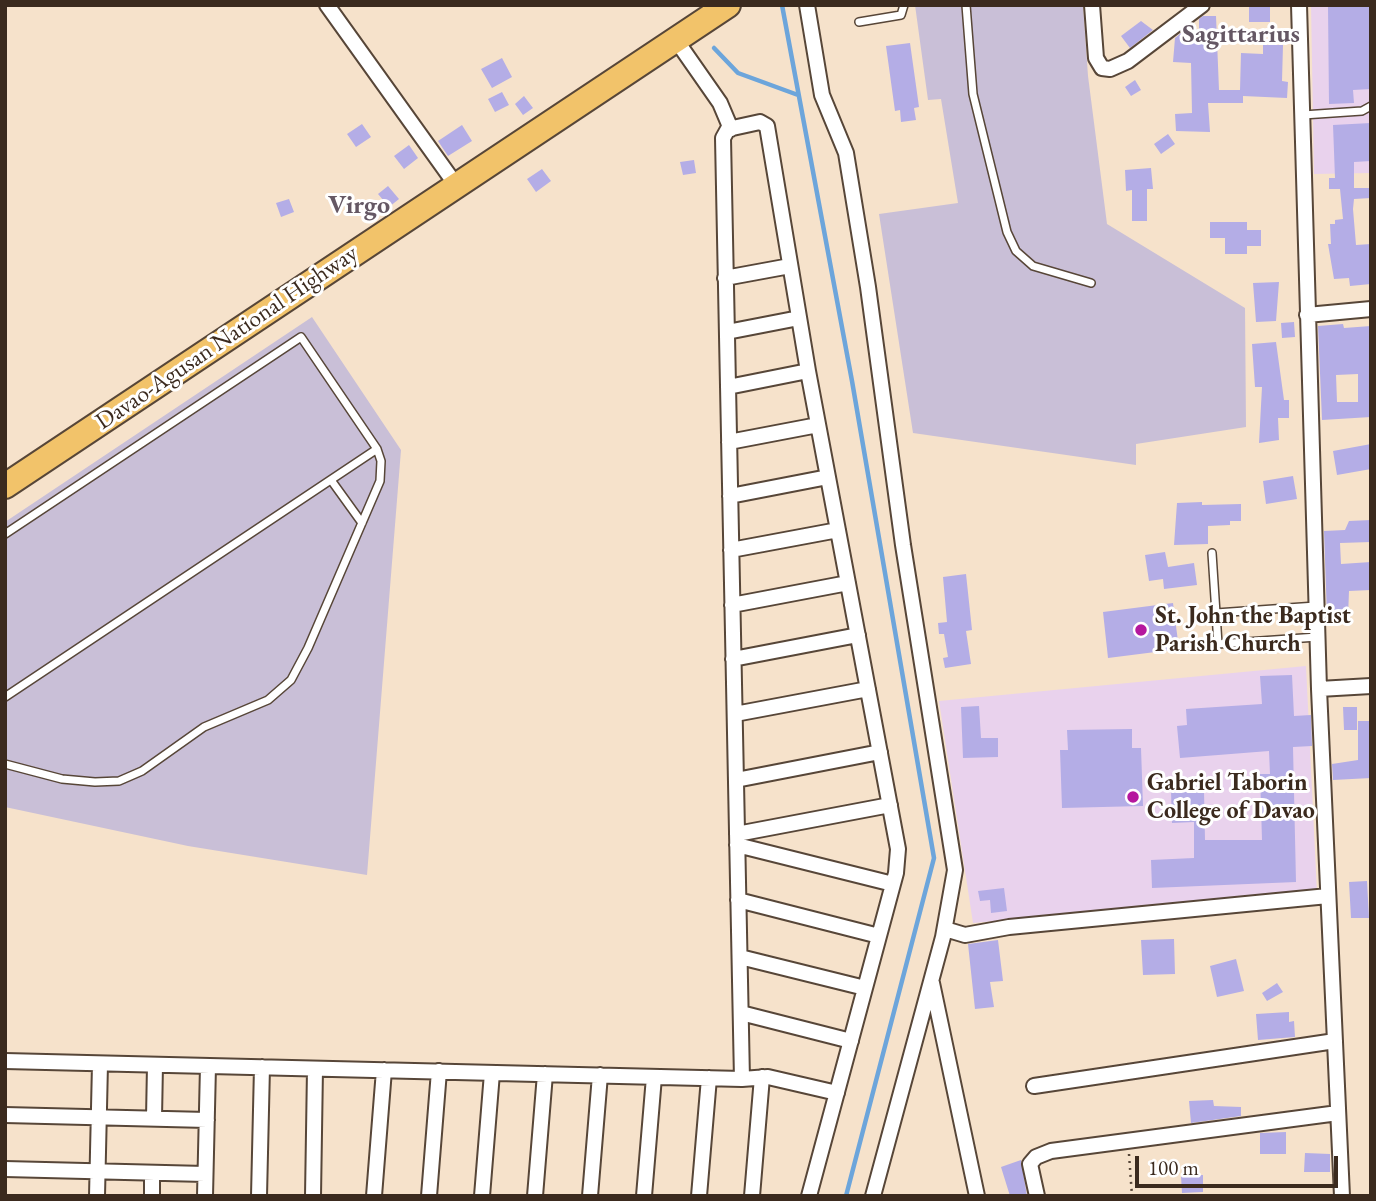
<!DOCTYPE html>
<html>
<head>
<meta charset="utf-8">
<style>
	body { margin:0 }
	#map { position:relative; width:1376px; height:1201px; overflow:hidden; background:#f6e2cb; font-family:"EB Garamond",serif }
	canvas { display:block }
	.frame { position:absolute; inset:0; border:7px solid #3b2a1e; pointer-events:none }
	.scale { position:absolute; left:1135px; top:1156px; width:203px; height:32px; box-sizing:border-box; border:4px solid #3b2a1e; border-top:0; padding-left:9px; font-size:21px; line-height:24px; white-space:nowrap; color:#3b2a1e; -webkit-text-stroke:5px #fff; paint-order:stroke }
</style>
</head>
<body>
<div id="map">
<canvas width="1376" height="1201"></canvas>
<div class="frame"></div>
<div class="scale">100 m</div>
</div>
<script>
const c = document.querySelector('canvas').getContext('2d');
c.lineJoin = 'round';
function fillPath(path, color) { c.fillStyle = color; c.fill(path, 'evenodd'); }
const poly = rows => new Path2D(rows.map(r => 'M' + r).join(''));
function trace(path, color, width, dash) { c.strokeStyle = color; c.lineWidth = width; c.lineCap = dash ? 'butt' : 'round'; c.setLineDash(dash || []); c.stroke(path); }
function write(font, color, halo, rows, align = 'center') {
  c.font = font + ' "EB Garamond",serif'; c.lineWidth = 6; c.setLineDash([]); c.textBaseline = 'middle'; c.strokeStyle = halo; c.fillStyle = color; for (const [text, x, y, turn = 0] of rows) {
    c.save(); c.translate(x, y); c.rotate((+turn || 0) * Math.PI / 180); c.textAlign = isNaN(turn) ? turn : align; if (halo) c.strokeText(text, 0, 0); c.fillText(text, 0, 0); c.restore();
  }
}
fillPath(poly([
	[1311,5,1371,5,1371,173,1314,174],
	[1306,666,1317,893,973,923,939,701]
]), '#e9d2ed');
fillPath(poly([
	[915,5,1083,5,1088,76,1107,224,1245,308,1246,427,1136,444,1136,465,913,433,879,214,958,203,941,99,928,100],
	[312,317,401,450,367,875,188,846,5,807,5,522]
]), '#c9bfd7');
trace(poly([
	[782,5,852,381,934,858,846,1196],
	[714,48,738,73,798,95]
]), '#6ca5db', 4.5);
fillPath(poly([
	[1249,5,1270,5,1270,22,1249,22],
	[1371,6,1371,89,1353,90,1354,103,1329,104,1328,7],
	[1203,16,1216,16,1219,90,1240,90,1241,53,1263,54,1263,45,1283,45,1282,81,1288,82,1287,98,1243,96,1243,103,1208,103,1210,132,1176,131,1175,114,1192,113,1191,63,1173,62,1175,38,1186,29,1199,30,1199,19],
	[1141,21,1153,30,1130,48,1121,36],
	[910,43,919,107,914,108,916,120,901,122,900,110,895,111,886,46],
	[502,58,512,77,492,88,481,69],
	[1135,80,1141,90,1131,96,1125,87],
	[502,92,509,105,495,112,488,99],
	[524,96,533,108,523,115,515,104],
	[1371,123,1371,161,1354,162,1354,188,1371,188,1371,198,1354,199,1353,209,1356,245,1371,244,1371,284,1350,286,1349,278,1334,279,1328,244,1331,244,1330,224,1335,224,1335,220,1343,219,1340,189,1329,189,1329,178,1335,178,1333,125],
	[362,124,371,137,356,147,347,134],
	[462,125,472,141,448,156,438,141],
	[1168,134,1175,144,1161,154,1154,144],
	[409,145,418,158,404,169,394,156],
	[694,160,696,173,683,175,680,162],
	[1151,168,1153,189,1147,189,1147,221,1132,221,1132,190,1126,191,1125,170],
	[542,169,551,181,536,192,527,179],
	[388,186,399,199,389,207,378,194],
	[289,199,294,212,281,217,276,203],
	[1210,222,1247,222,1247,230,1261,230,1261,246,1247,246,1247,254,1225,254,1225,238,1210,238],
	[1279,282,1276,321,1256,322,1253,283],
	[1294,322,1295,337,1282,338,1281,323],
	[1343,324,1344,328,1371,326,1371,417,1322,420,1318,326],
	[1358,374,1358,402,1337,402,1336,375],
	[1276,342,1284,400,1289,400,1289,418,1278,418,1279,440,1259,443,1262,387,1255,387,1252,344],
	[1371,444,1371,469,1337,475,1333,451],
	[1293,476,1297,499,1266,504,1263,481],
	[1202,502,1202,505,1241,504,1241,521,1230,521,1230,525,1208,526,1208,544,1174,545,1177,503],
	[1371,520,1371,542,1340,543,1341,564,1371,562,1371,590,1349,591,1348,617,1327,617,1324,531,1345,530,1349,521],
	[1165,552,1168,567,1194,563,1197,585,1164,589,1163,579,1149,581,1145,555],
	[966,574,972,630,966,631,971,664,945,668,943,658,948,657,944,634,939,634,938,623,947,622,943,577],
	[1173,603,1179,649,1108,658,1103,612],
	[1292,675,1294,716,1311,715,1312,746,1293,747,1296,882,1152,888,1151,860,1194,858,1194,822,1172,823,1171,791,1204,791,1205,840,1262,840,1260,774,1270,774,1269,751,1180,758,1177,726,1187,725,1186,709,1262,704,1260,676],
	[979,706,981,738,998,738,998,757,963,758,961,707],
	[1343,707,1357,707,1357,730,1344,730],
	[1358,721,1371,721,1371,778,1333,780,1332,764,1358,760],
	[1132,729,1132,748,1141,748,1143,806,1062,808,1060,750,1068,750,1067,730],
	[1367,881,1369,918,1351,918,1349,882],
	[1004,888,1007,911,991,913,990,900,980,901,978,891],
	[1174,939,1175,974,1143,975,1141,940],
	[998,940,1003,981,990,982,994,1007,975,1009,968,944],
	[1236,959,1244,991,1217,997,1210,966],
	[1277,983,1283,992,1267,1001,1262,993],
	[1289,1012,1289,1022,1294,1021,1295,1037,1258,1040,1256,1014],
	[1213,1100,1214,1106,1241,1107,1241,1116,1191,1123,1189,1101],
	[1286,1132,1286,1154,1260,1154,1260,1133],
	[1305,1153,1330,1154,1330,1172,1304,1172],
	[1021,1160,1027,1196,1010,1196,1001,1167],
	[1203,1175,1203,1192,1182,1193,1181,1176]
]), '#b4ade6');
const service = poly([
	[966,5,973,94,1007,232,1016,251,1033,266,1091,283],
	[859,22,901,15,904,5],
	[1303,115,1362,111,1371,106],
	[331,480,362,523],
	[5,534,301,337,377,449,381,461,380,481,308,648,291,680,268,700,204,727,142,771,119,781,95,782,62,779,5,764],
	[1212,553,1218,644,1317,637],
	[1216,613,1316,606],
	[5,697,377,449]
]);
const minor = poly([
	[327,5,456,185],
	[807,5,822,95,846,153,868,287,903,545,955,870,943,937,873,1196],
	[1092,5,1096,58,1102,68,1110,69,1128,61,1202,5],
	[1299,5,1319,689,1342,1196],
	[676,40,720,103,731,129],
	[725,278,790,266],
	[1307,315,1371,309],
	[727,332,799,318],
	[728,387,808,371],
	[729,442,818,425],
	[730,496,828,477],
	[731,550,838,530],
	[732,605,848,583],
	[733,659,858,635],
	[1319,689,1371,686],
	[735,714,868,689],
	[736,780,880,752],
	[737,834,890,805],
	[737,845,893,884],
	[738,900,879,936],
	[945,929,965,935,1009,927,1328,896],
	[740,957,865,988],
	[932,983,977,1196],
	[741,1013,851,1041],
	[5,1061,742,1079,768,1077,837,1093],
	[742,1079,723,138,728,129,760,122,767,126,808,371,898,849,896,873,809,1196],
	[1034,1086,1335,1041],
	[5,1115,207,1120],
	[154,1118,155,1065],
	[5,1169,205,1174],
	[97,1196,100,1064],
	[152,1196,152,1173],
	[205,1196,208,1066],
	[259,1196,262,1067],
	[313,1196,315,1069],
	[374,1196,384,1070],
	[429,1196,439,1071],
	[482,1196,492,1073],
	[535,1196,545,1074],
	[590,1196,600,1075],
	[644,1196,654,1077],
	[699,1196,709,1078],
	[752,1196,762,1077],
	[1037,1196,1030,1164,1036,1157,1051,1151,1338,1113]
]);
const trunk = poly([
	[5,486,728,5]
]);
trace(service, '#574638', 10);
trace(minor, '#574638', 18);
trace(trunk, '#574638', 28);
trace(poly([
	[1129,1154,1132,1196]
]), '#574638', 2.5, [2, 5]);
trace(service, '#fff', 7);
trace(minor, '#fff', 14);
trace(trunk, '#f2c36a', 24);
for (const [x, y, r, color] of [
	[1141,630,7,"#b5179e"],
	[1133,797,7,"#b5179e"]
]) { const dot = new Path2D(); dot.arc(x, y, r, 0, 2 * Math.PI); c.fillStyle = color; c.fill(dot); trace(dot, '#fff', 2.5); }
write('24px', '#3b2a1e', '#fff', [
	["Davao-Agusan National Highway",227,338,-34]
]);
write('bold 24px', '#3b2a1e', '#fff', [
	["St. John the Baptist",1155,616],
	["Parish Church",1155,644],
	["Gabriel Taborin",1147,783],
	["College of Davao",1147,811]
], 'left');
write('bold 26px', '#655864', '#fff', [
	["Sagittarius",1241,35],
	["Virgo",359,206]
]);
</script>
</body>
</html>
